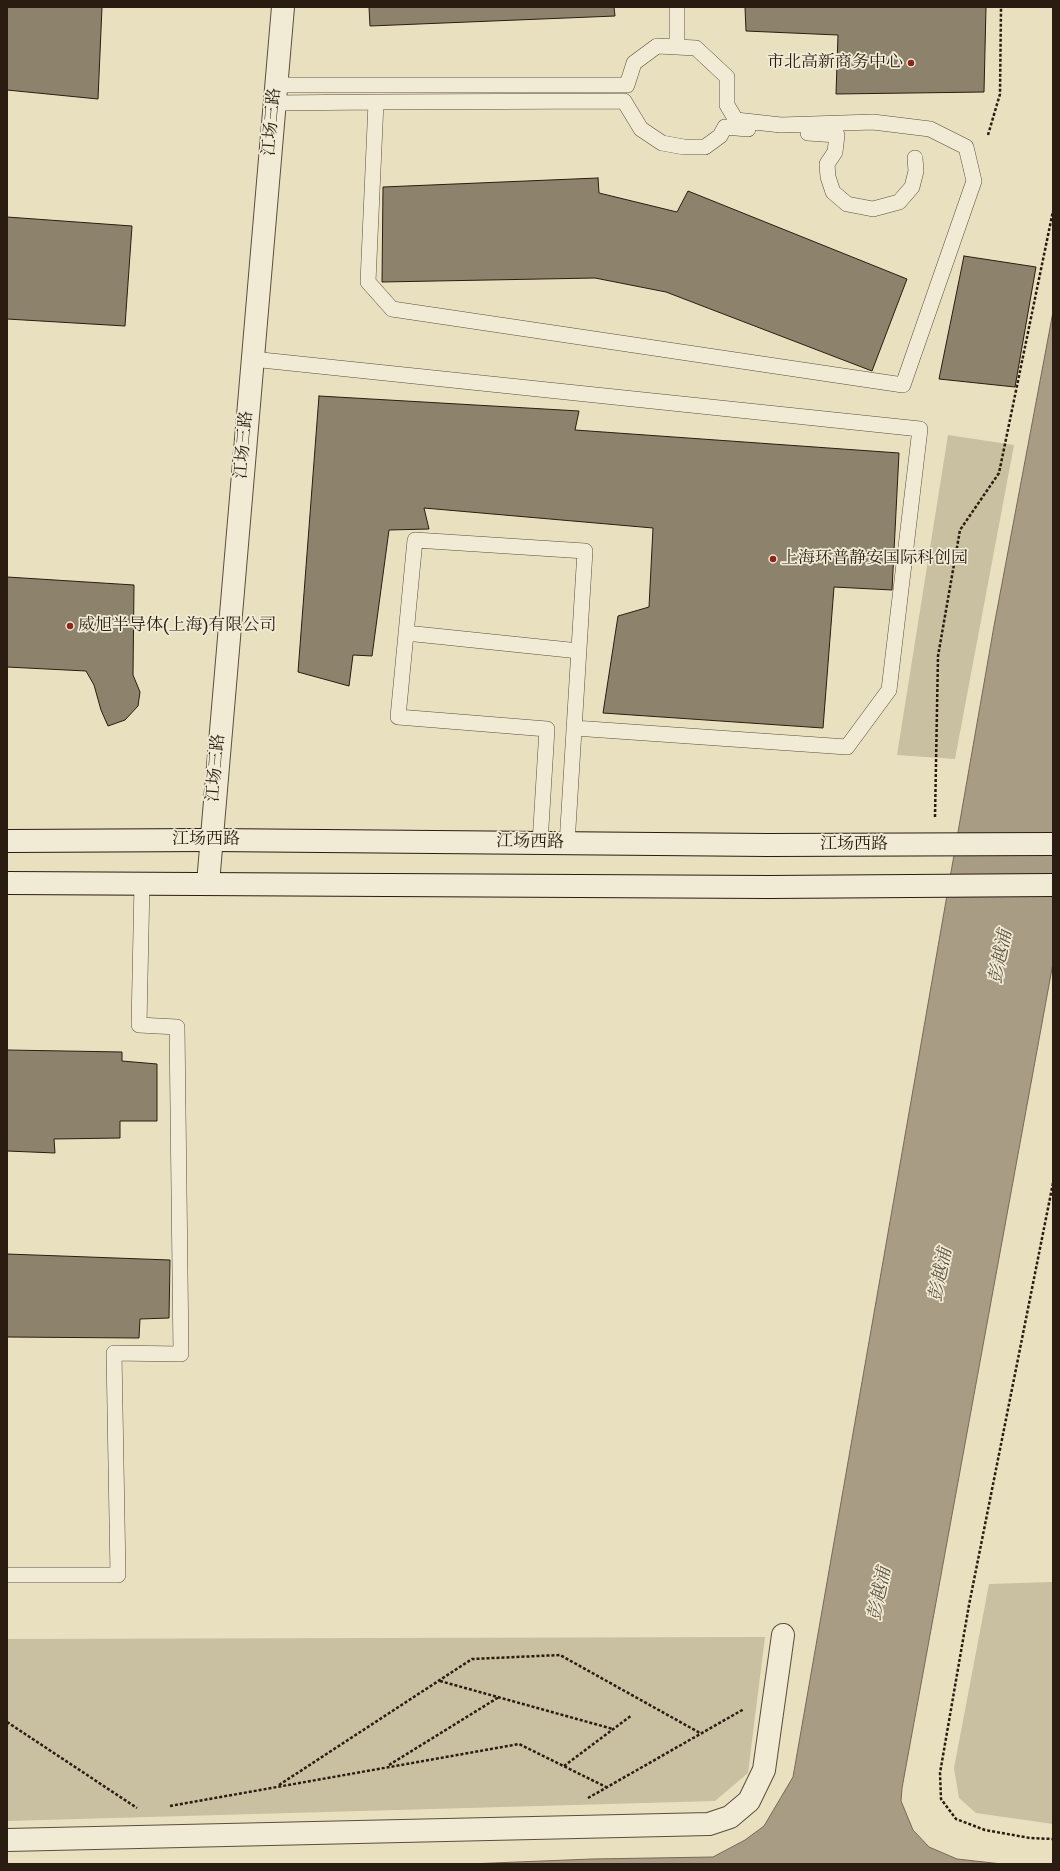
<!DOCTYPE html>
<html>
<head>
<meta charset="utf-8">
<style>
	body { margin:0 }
	#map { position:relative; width:1060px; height:1871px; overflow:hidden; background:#e9e0bf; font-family:"IM FELL DW Pica",serif }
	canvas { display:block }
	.frame { position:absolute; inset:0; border:8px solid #2a1c11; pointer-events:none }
</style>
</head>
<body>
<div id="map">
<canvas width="1060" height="1871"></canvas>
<div class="frame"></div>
</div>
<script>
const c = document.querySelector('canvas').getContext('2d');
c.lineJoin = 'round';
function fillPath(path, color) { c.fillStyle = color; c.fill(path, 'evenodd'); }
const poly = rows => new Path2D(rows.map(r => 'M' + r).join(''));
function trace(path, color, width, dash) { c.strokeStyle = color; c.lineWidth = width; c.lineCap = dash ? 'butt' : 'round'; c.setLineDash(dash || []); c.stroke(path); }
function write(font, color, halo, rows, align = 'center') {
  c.font = font + ' "IM FELL DW Pica","Noto Serif SC",serif'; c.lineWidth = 3.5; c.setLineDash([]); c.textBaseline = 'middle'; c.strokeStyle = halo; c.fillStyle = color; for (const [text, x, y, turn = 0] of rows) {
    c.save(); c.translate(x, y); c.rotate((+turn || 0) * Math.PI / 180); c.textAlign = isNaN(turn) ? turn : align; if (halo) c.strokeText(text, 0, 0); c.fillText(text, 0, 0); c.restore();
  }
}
fillPath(poly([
	[948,435,1014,445,955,759,897,755],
	[1053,1582,1053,1824,976,1813,959,1798,954,1768,989,1584],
	[765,1637,748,1773,715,1801,7,1821,7,1639]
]), '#c9bfa1');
const water = poly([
	[1053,312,1053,963,902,1788,901,1801,913,1830,929,1847,957,1859,1002,1864,468,1864,592,1859,713,1857,745,1840,764,1826,793,1777,994,626,1053,312]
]);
fillPath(water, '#a89d84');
trace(water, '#766956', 1);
const building = poly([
	[7,7,102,7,98,99,7,90,7,7],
	[369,7,614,7,615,16,370,26,369,7],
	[745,7,986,7,984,92,836,94,838,35,746,31,745,7],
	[598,178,599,193,677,212,688,191,907,279,872,371,666,292,595,278,382,282,383,187,598,178],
	[7,217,132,226,125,326,7,319,7,217],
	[964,256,1036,267,1015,387,939,379,964,256],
	[319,396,579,411,575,430,899,453,892,590,834,587,823,728,603,713,618,616,649,607,653,528,424,508,429,529,389,530,372,656,353,655,349,686,298,672,319,396],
	[7,577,134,585,133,675,140,692,138,706,125,720,108,726,101,710,94,685,86,671,7,667,7,577],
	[7,1050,122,1052,122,1061,157,1064,157,1121,120,1121,120,1138,54,1139,55,1153,7,1151,7,1050],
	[7,1254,170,1260,169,1318,140,1319,139,1338,7,1337,7,1254]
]);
fillPath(building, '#8d826b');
trace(building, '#2a1c11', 1);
const service = poly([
	[677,47,677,7],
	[376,102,624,101,641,129,662,143,684,147,705,147,720,136,725,127,748,129],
	[274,103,376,102,368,282,392,309,903,385,974,181,966,147,930,129,873,122,781,125,736,120,727,105,727,77,696,48,657,46,634,63,627,85,276,85],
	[808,133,837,135,835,152,827,164,828,177,833,192,847,204,873,209,899,202,912,187,916,171,915,158],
	[252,359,920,429,889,690,847,747,574,728],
	[406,633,579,651],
	[540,843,547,729,398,717,415,540,585,551,567,844],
	[7,1575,118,1575,114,1353,181,1354,177,1027,139,1025,142,883]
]);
const minor = poly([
	[208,883,283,7],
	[7,1840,709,1824,730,1817,749,1801,764,1770,783,1635]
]);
const secondary = poly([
	[7,841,211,840,768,845,1053,844],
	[7,883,769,887,1053,885]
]);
trace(service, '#5a4d3c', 16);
trace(minor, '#5a4d3c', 24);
trace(secondary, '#2a1c11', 24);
trace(poly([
	[988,135,1000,94,1001,7],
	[935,817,938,656,960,530,999,473,1053,211],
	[1053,1183,969,1605,940,1773,941,1799,956,1819,985,1830,1030,1838,1053,1839],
	[440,1681,613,1729],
	[7,1722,137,1808],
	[389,1765,499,1697],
	[564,1766,632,1715],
	[279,1785,472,1659,560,1655,700,1733],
	[588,1798,744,1709],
	[170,1806,519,1744,606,1787]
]), '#2a1c11', 2.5, [3, 2]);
trace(service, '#f1ebd5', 15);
trace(minor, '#f1ebd5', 22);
trace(secondary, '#f1ebd5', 22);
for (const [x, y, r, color] of [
	[911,63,4,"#8f2418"],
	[773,559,4,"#8f2418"],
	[70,626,4,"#8f2418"]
]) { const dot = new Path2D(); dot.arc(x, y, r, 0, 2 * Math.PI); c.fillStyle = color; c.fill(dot); trace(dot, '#f1ebd5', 1.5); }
write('17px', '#2a1c11', '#f1ebd5', [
	["市北高新商务中心",903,63,"right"],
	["上海环普静安国际科创园",781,559],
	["威旭半导体(上海)有限公司",78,626]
], 'left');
write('17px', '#2a1c11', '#f1ebd5', [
	["江场三路",273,122,-85],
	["江场三路",245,445,-85],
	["江场三路",217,768,-85],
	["江场西路",206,840],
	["江场西路",530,843,1],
	["江场西路",854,845]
]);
write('italic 18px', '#5c503f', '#f1ebd5', [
	["彭越浦",1002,957,-79],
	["彭越浦",942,1275,-79],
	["彭越浦",881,1594,-79]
]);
</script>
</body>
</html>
